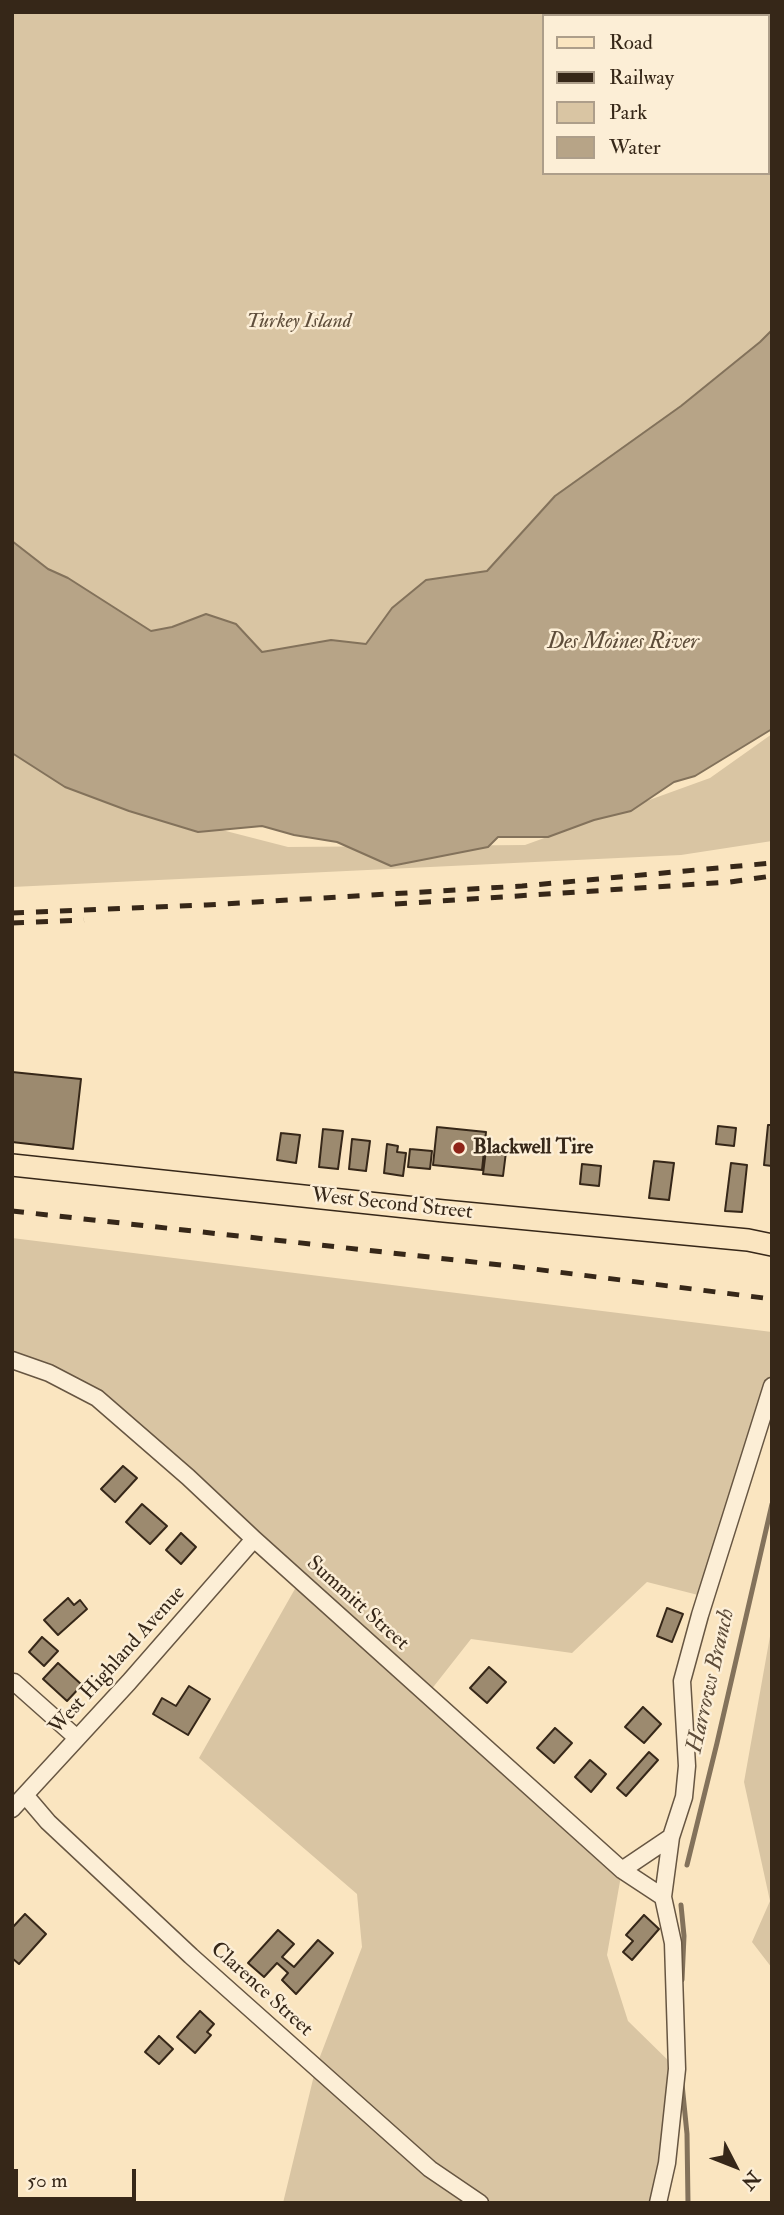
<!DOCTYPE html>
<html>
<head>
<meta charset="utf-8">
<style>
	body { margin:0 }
	#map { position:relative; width:784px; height:2215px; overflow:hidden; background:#fae5c0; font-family:"IM FELL Double Pica",serif }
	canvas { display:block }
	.frame { position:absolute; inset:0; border:14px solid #362718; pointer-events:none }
	.legend { position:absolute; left:542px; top:14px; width:228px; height:161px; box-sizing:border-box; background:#fceed6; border:2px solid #ad9e8a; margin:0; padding:9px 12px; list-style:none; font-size:21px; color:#362718 }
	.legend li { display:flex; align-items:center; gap:14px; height:35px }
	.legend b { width:35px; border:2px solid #ad9e8a }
	.north { position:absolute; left:700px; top:2131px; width:70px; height:70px; -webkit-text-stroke:5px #fceed6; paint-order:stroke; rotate:132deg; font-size:19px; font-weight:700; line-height:28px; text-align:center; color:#362718 }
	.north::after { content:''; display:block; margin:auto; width:24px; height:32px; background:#362718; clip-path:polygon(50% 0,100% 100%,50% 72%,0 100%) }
	.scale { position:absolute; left:14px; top:2169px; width:122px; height:32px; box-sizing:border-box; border:4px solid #362718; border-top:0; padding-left:9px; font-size:21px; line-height:24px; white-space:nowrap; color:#362718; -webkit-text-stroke:5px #fceed6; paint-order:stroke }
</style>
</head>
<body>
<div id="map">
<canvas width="784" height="2215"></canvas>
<div class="frame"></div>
<ul class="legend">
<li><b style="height:9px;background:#fae5c0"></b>Road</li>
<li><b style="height:9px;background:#362718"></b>Railway</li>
<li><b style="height:19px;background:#d9c5a3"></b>Park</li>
<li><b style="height:19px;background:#b7a487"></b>Water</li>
</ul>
<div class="north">N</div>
<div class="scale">50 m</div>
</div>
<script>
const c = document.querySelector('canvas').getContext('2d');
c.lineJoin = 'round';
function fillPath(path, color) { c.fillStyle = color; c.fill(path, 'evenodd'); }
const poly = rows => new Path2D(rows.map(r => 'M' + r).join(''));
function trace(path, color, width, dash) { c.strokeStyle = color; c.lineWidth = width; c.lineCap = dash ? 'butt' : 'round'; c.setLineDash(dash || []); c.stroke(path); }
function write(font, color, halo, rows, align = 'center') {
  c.font = font + ' "IM FELL Double Pica",serif'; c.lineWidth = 5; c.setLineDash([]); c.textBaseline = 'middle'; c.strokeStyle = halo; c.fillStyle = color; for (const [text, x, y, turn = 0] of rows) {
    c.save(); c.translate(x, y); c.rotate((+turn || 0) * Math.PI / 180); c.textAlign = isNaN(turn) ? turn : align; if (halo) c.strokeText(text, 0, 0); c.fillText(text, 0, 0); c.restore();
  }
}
fillPath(poly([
	[12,12,599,12,603,16,544,16,544,173,768,173,768,105,772,107,772,330,760,342,681,406,555,496,487,571,426,580,392,608,366,644,331,640,262,652,237,624,206,614,172,627,151,631,68,578,48,569,12,541],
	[772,734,772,841,681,855,12,887,12,751,148,811,288,847,525,845,710,778],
	[12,1238,772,1332,772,1386,706,1597,647,1582,572,1653,471,1639,427,1695,622,1870,607,1955,628,2021,677,2069,658,2203,283,2203,316,2067,362,1947,357,1894,199,1758,300,1580,97,1398,12,1360],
	[772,1625,772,1968,752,1942,770,1901,744,1782]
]), '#d9c5a3');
const water = poly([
	[599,12,772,12,772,107,768,105,768,16,603,16,599,12],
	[772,330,772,729,695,776,674,782,631,811,594,820,548,837,498,837,488,847,391,866,337,842,294,835,262,826,198,832,129,811,65,787,12,753,12,541,48,569,68,578,151,631,172,627,206,614,236,624,262,652,331,640,366,644,392,608,426,580,487,571,555,496,681,406,760,342,772,330]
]);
fillPath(water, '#b7a487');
trace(water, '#83725b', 2);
trace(poly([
	[687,1865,717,1743,772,1504],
	[681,1905,684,1936,682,1980],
	[682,2084,687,2134,688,2203]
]), '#83725b', 5);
const building = poly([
	[12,1072,81,1079,73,1149,12,1142,12,1072],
	[768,1125,772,1125,772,1166,764,1165,768,1125],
	[718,1126,736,1128,734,1146,716,1144,718,1126],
	[437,1127,486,1132,482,1170,433,1165,437,1127],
	[323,1129,343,1131,338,1169,319,1167,323,1129],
	[281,1133,300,1135,296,1163,277,1160,281,1133],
	[352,1139,370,1141,366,1171,349,1169,352,1139],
	[387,1144,398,1146,397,1152,406,1153,403,1176,384,1173,387,1144],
	[410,1149,432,1151,430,1169,408,1167,410,1149],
	[486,1150,506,1152,503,1176,483,1174,486,1150],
	[654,1161,674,1163,669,1200,649,1198,654,1161],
	[731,1163,747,1165,742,1212,725,1211,731,1163],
	[582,1164,601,1166,599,1186,580,1184,582,1164],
	[123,1466,137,1478,115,1502,101,1489,123,1466],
	[142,1504,167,1526,150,1544,126,1522,142,1504],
	[181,1533,196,1547,181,1564,166,1550,181,1533],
	[68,1598,74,1605,80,1600,87,1609,58,1635,44,1620,68,1598],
	[667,1608,683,1614,672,1642,657,1636,667,1608],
	[42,1637,58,1651,44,1666,29,1652,42,1637],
	[58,1663,82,1685,67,1701,43,1679,58,1663],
	[489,1667,506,1682,487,1703,470,1688,489,1667],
	[189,1686,210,1699,188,1735,153,1714,162,1698,176,1706,189,1686],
	[643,1707,661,1724,644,1743,625,1727,643,1707],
	[555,1728,572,1743,554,1763,537,1748,555,1728],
	[649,1752,658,1760,626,1796,617,1788,649,1752],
	[590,1760,606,1774,591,1792,575,1777,590,1760],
	[25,1914,46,1934,19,1964,12,1958,12,1928,25,1914],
	[644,1915,659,1929,632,1960,623,1952,633,1941,626,1935,644,1915],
	[278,1930,294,1944,282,1957,294,1967,318,1940,333,1953,296,1994,282,1980,288,1973,277,1963,264,1977,248,1963,278,1930],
	[200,2011,214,2024,207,2032,211,2035,195,2053,177,2037,200,2011],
	[159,2036,173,2049,159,2064,145,2052,159,2036]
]);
fillPath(building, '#9c8a6f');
trace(building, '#362718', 2);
const minor = poly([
	[12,1360,49,1373,97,1398,188,1477,254,1539,622,1870,663,1897],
	[14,1682,77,1738],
	[25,1795,48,1822,191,1956,430,2169,480,2203],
	[12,1809,129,1682,254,1539],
	[622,1870,671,1837],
	[658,2203,667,2163,677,2069,673,1943,663,1897,671,1837,684,1797,687,1766,682,1681,700,1615,772,1386]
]);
const major = poly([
	[12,1165,444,1211,748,1240,772,1245]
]);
trace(minor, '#675642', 19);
trace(major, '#362718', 24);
trace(minor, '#fceed6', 16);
trace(major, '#fae5c0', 21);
trace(poly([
	[395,904,730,882,772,876],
	[12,913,206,905,522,886,772,863],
	[12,923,84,920],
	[12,1211,510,1266,772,1299]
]), '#362718', 5, [12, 12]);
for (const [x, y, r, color] of [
	[459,1148,7,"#8f2418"]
]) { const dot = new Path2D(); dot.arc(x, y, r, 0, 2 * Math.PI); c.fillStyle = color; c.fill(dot); trace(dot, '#fceed6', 2.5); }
write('italic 21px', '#5f4e3b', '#fceed6', [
	["Turkey Island",299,322]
]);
write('bold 21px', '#362718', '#fceed6', [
	["Blackwell Tire",473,1148]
], 'left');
write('21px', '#362718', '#fceed6', [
	["West Second Street",392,1205,6],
	["Summitt Street",357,1604,42],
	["West Highland Avenue",118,1661,-48],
	["Clarence Street",261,1990,42]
]);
write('italic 23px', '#5d4c39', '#fceed6', [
	["Des Moines River",623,643],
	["Harrows Branch",712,1681,-77]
]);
</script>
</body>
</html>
